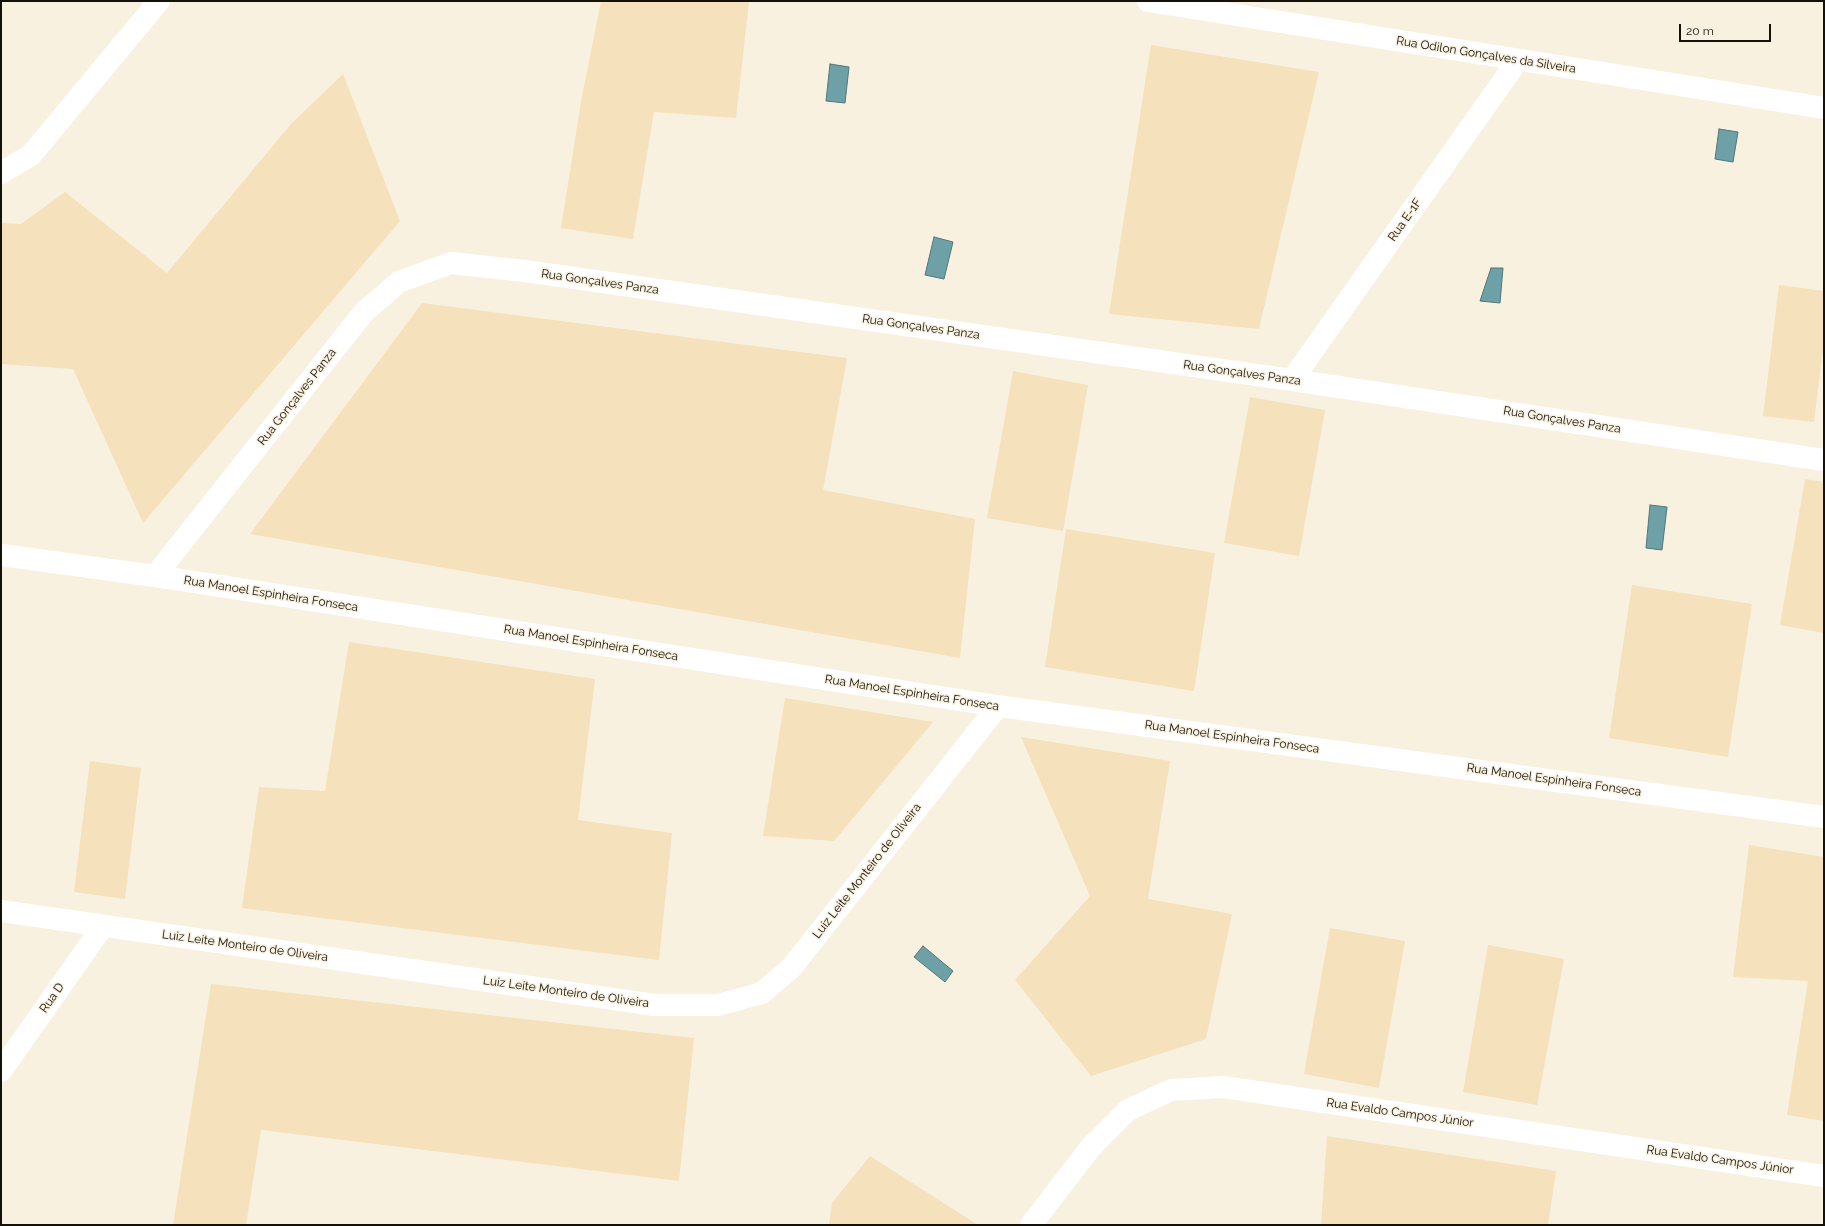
<!DOCTYPE html>
<html>
<head>
<meta charset="utf-8">
<style>
	body { margin:0 }
	#map { position:relative; width:1825px; height:1226px; overflow:hidden; background:#f9f1e0; font-family:Raleway,sans-serif }
	canvas { display:block }
	.frame { position:absolute; inset:0; border:2px solid #14110b; pointer-events:none }
	.scale { position:absolute; left:1679px; top:24px; width:92px; height:18px; box-sizing:border-box; border:2px solid #14110b; border-top:0; padding-left:5px; font-size:12px; line-height:14px; white-space:nowrap; color:#14110b; -webkit-text-stroke:3px #f9f1e0; paint-order:stroke }
</style>
</head>
<body>
<div id="map">
<canvas width="1825" height="1226"></canvas>
<div class="frame"></div>
<div class="scale">20 m</div>
</div>
<script>
const c = document.querySelector('canvas').getContext('2d');
c.lineJoin = 'round';
function fillPath(path, color) { c.fillStyle = color; c.fill(path, 'evenodd'); }
const poly = rows => new Path2D(rows.map(r => 'M' + r).join(''));
function trace(path, color, width, dash) { c.strokeStyle = color; c.lineWidth = width; c.lineCap = dash ? 'butt' : 'round'; c.setLineDash(dash || []); c.stroke(path); }
function write(font, color, halo, rows, align = 'center') {
  c.font = font + ' Raleway,sans-serif'; c.lineWidth = 3; c.setLineDash([]); c.textBaseline = 'middle'; c.strokeStyle = halo; c.fillStyle = color; for (const [text, x, y, turn = 0] of rows) {
    c.save(); c.translate(x, y); c.rotate((+turn || 0) * Math.PI / 180); c.textAlign = isNaN(turn) ? turn : align; if (halo) c.strokeText(text, 0, 0); c.fillText(text, 0, 0); c.restore();
  }
}
fillPath(poly([
	[601,1,749,1,736,118,654,112,633,239,561,228,581,102],
	[1151,45,1319,72,1259,329,1109,314],
	[343,74,400,221,143,523,73,369,1,364,1,223,21,224,65,192,167,273,291,124],
	[1779,285,1824,291,1824,341,1814,422,1763,416],
	[422,303,847,358,823,490,975,519,960,658,250,534],
	[1013,371,1088,385,1063,531,987,518],
	[1250,397,1325,410,1299,556,1224,543],
	[1805,479,1824,482,1824,633,1780,625],
	[1066,529,1215,553,1194,691,1045,667],
	[1632,585,1752,604,1728,757,1609,738],
	[349,642,595,679,578,820,672,833,659,960,242,908,259,787,325,791],
	[785,698,933,722,834,841,763,836],
	[1021,737,1170,761,1148,899,1232,914,1206,1039,1091,1076,1015,980,1090,896],
	[90,761,141,768,125,899,74,892],
	[1749,845,1824,857,1824,1121,1787,1115,1808,981,1733,977],
	[1330,928,1405,941,1379,1088,1304,1074],
	[1488,945,1564,959,1537,1105,1463,1092],
	[211,984,694,1038,679,1181,261,1130,246,1225,173,1225],
	[1327,1136,1556,1171,1548,1225,1321,1225],
	[870,1156,978,1225,829,1225,832,1203]
]), '#f5e1bb');
const water = poly([
	[830,64,849,67,845,103,826,101,830,64],
	[1719,129,1738,132,1733,162,1715,159,1719,129],
	[934,237,953,242,944,279,925,275,934,237],
	[1491,268,1503,268,1500,303,1480,301,1491,268],
	[1650,505,1667,507,1662,550,1646,548,1650,505],
	[923,946,953,971,945,982,914,957,923,946]
]);
fillPath(water, '#6da1a7');
trace(water, '#527678', 1);
trace(poly([
	[1148,1,1824,108],
	[1,173,31,155,159,1],
	[1292,380,1518,60],
	[1,555,155,576,998,706,1824,817],
	[155,576,364,312,399,282,451,263,525,271,1292,380,1824,460],
	[1,911,655,1005,718,1005,762,993,792,967,998,706],
	[1,1071,103,926],
	[1031,1225,1091,1147,1128,1110,1171,1090,1223,1087,1824,1176]
]), '#fff', 22);
write('12px', '#14110b', '#f9f1e0', [
	["Rua Odilon Gonçalves da Silveira",1486,55,9],
	["Rua E-1F",1405,220,-55],
	["Rua Gonçalves Panza",600,282,8],
	["Rua Gonçalves Panza",921,327,8],
	["Rua Gonçalves Panza",1242,373,8],
	["Rua Gonçalves Panza",297,397,-52],
	["Rua Gonçalves Panza",1562,420,9],
	["Rua Manoel Espinheira Fonseca",271,594,9],
	["Rua Manoel Espinheira Fonseca",591,643,9],
	["Rua Manoel Espinheira Fonseca",912,693,9],
	["Rua Manoel Espinheira Fonseca",1232,737,8],
	["Rua Manoel Espinheira Fonseca",1554,780,8],
	["Luiz Leite Monteiro de Oliveira",867,871,-52],
	["Luiz Leite Monteiro de Oliveira",245,946,8],
	["Luiz Leite Monteiro de Oliveira",566,992,8],
	["Rua D",52,998,-55],
	["Rua Evaldo Campos Júnior",1400,1113,8],
	["Rua Evaldo Campos Júnior",1720,1160,8]
]);
</script>
</body>
</html>
